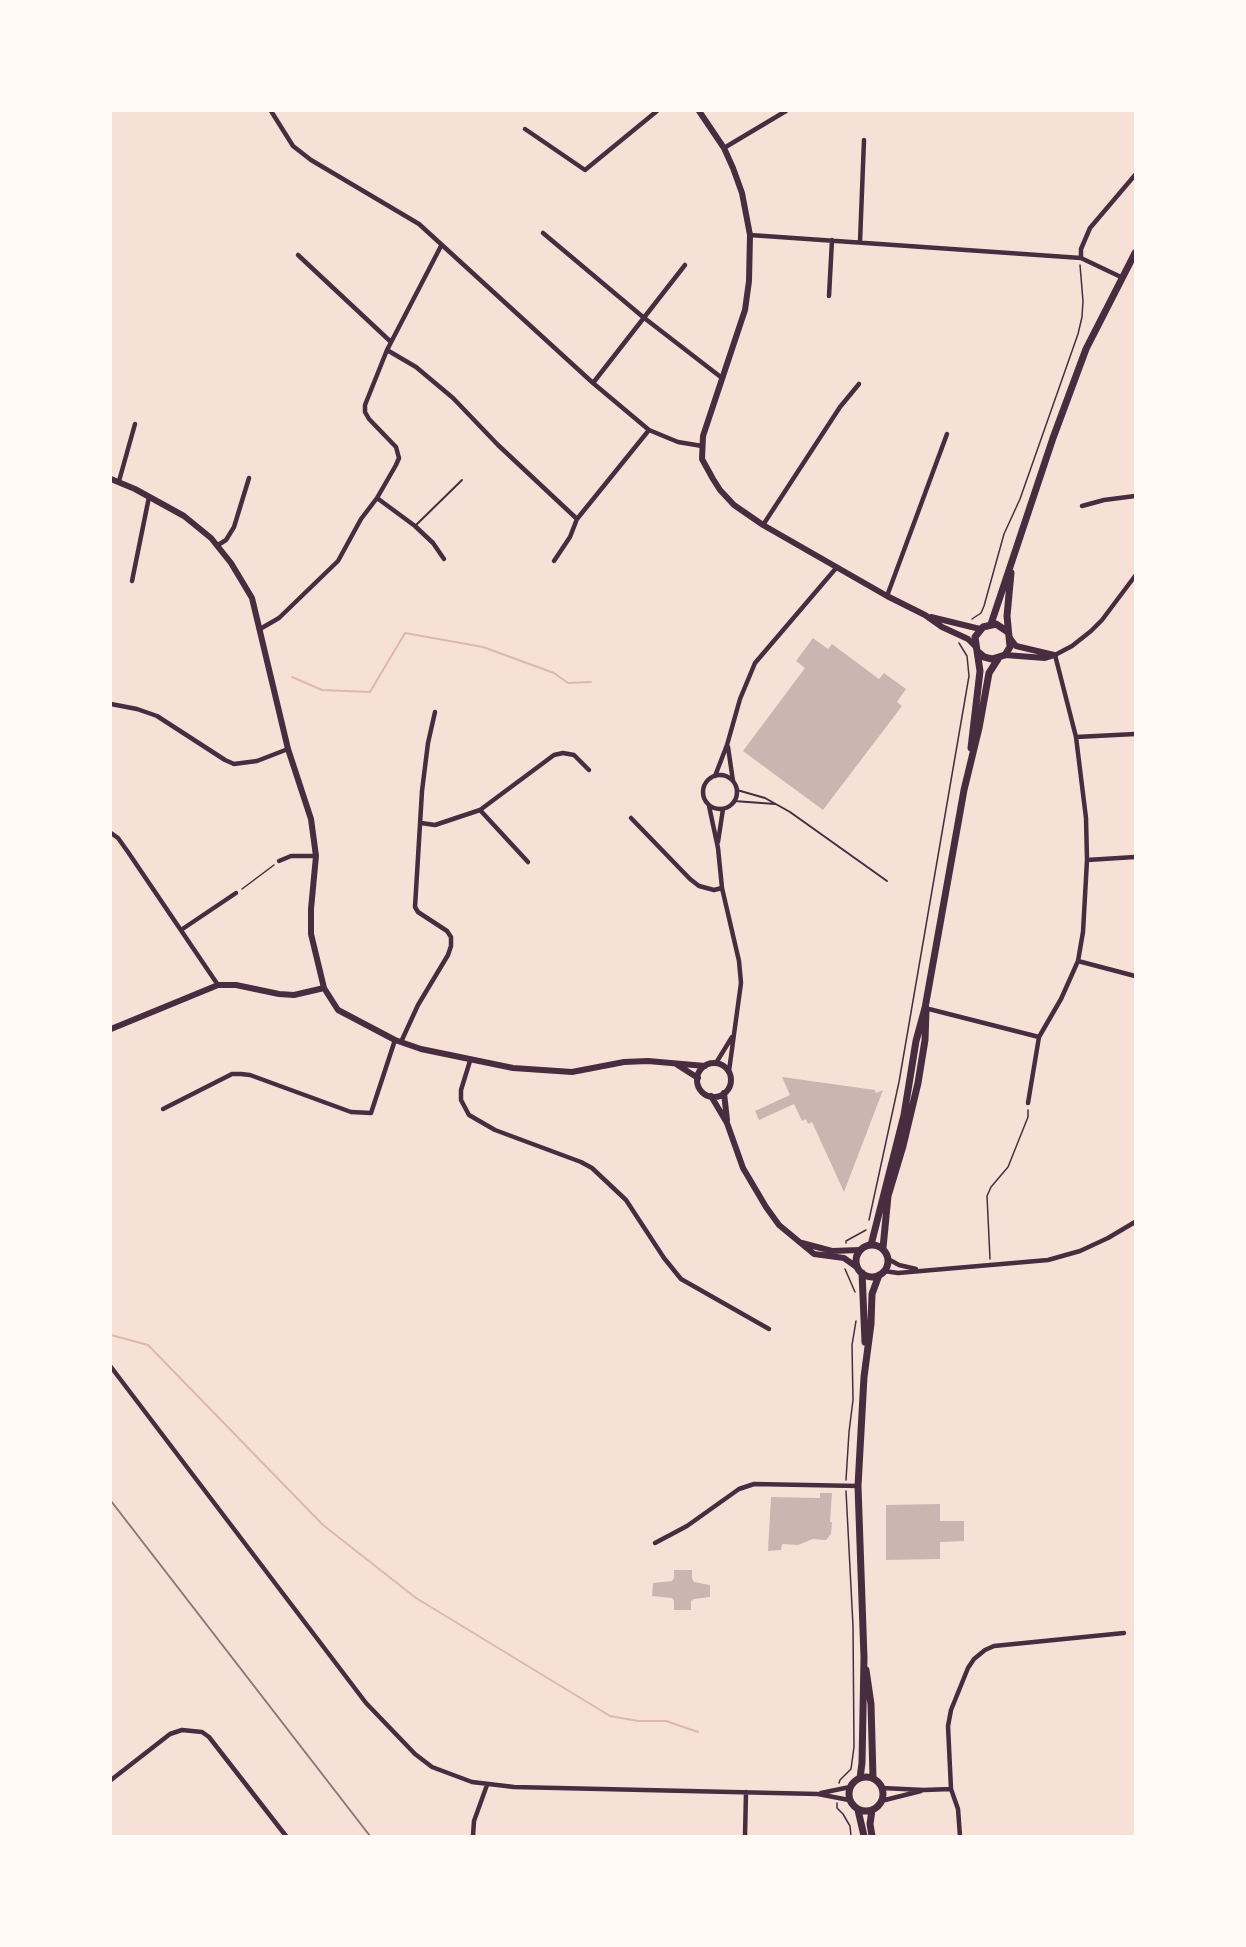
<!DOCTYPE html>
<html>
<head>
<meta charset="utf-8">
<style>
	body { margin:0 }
	#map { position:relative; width:1246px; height:1947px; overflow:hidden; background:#f7e1d7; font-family:Roboto,sans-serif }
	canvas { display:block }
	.frame { position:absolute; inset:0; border:112px solid #fffaf5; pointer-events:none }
</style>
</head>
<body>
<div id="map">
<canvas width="1246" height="1947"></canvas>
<div class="frame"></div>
</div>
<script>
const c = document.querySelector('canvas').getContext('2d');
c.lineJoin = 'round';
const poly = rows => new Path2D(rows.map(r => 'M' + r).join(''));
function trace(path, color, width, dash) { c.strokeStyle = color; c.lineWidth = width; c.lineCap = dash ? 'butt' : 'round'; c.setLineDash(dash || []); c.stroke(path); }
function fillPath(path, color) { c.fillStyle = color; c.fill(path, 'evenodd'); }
trace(poly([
	[292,677,322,690,370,692,405,633,483,647,554,673,568,683,591,682],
	[111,1335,148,1345,323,1525,416,1598,610,1716,638,1721,666,1721,698,1732]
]), '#dcb8b0', 2);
fillPath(poly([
	[813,638,828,649,832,644,879,679,884,673,906,689,897,702,902,706,823,810,743,751,805,668,796,661],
	[782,1077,875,1090,876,1093,883,1090,844,1192,812,1122,808,1124,806,1119,802,1121,794,1104,759,1120,755,1111,790,1095],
	[820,1493,832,1493,830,1522,832,1522,831,1534,826,1540,813,1539,798,1545,782,1544,781,1550,768,1551,771,1497,820,1498],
	[940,1504,940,1521,964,1521,964,1541,940,1542,940,1559,886,1560,886,1505],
	[674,1570,692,1570,692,1578,694,1582,710,1585,710,1597,694,1599,691,1601,691,1610,674,1610,674,1601,672,1598,652,1596,653,1583,672,1581,674,1578]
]), '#ccb4b1');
trace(poly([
	[972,619,981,613,984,606,1004,534,1020,499,1078,334,1082,317,1083,301,1080,265],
	[242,889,274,865],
	[869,1220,899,1082,969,676,967,656,959,643],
	[846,1243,846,1241,866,1230],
	[990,1259,987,1196,991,1187,1008,1167,1028,1117,1028,1110],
	[845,1269,855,1292],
	[846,1480,849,1432,853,1400,852,1345,856,1321],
	[839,1783,840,1780,851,1769,854,1747,853,1626,846,1491],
	[837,1803,837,1808,843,1814,850,1826,851,1836]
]), '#4a2c40', 1.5);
trace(poly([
	[415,526,462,480],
	[737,790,765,798,790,812,887,881],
	[734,801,775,804]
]), '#4a2c40', 2);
trace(poly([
	[271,111,293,146,311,160,419,224,593,383,649,430,678,442,702,446],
	[525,129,585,170,657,111],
	[724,148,786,111],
	[543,233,643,317,722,378],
	[750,235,1081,258,1123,278],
	[860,242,864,140],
	[298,255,391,342],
	[1081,258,1081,249,1090,228,1135,175],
	[829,296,832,240],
	[387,350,416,367,453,398,498,445,577,519,649,430],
	[593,383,685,265],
	[119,481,135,424],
	[377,498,415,526,433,543,444,559],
	[1082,506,1104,500,1135,496],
	[763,525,840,407,859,384],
	[218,545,226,540,234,527,249,478],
	[554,561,570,537,577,519],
	[132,581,149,497],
	[887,596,947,434],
	[260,629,279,618,338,561,361,519,377,498,396,465,399,458,396,447,369,419,365,412,365,405,387,350,441,246],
	[111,704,137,709,157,716,225,760,234,764,257,761,288,749],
	[1076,737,1135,734],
	[728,747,733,781],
	'703 792a17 17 0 1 1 34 0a17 17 0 1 1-34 0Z',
	[715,776,727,745,740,699,755,663,837,567],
	[709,806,718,848,722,888,739,961,741,983,729,1071],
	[480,810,528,862],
	[631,818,690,879,699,886,714,890,722,888],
	[421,823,435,825,480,810,554,755,563,753,574,755,589,770],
	[111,833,118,838,128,852,218,985],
	[718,842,723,809],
	[1087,860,1135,857],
	[279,861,291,856,316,856],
	[181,930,236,893],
	[1078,961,1135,976],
	[925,1008,1039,1037],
	[401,1042,418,1005,448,955,451,946,451,937,447,931,418,912,415,907,422,791,428,743,435,712],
	[470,1061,461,1090,461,1100,469,1115,495,1130,581,1162,592,1168,626,1200,664,1258,681,1279,769,1329],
	[716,1063,732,1037],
	[1028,1103,1039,1037,1061,999,1078,961,1083,932,1087,860,1086,818,1076,737,1055,655,1072,646,1091,631,1102,620,1135,576],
	[163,1109,232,1074,241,1074,250,1075,351,1112,371,1113,395,1040],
	[888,1259,899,1265,916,1269],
	[884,1271,898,1273,1048,1260,1080,1251,1108,1238,1135,1222],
	[111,1367,366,1703,415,1754,432,1767,472,1782,514,1787,818,1794,849,1800],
	[655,1543,687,1526,739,1489,754,1484,858,1486],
	[111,1780,170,1734,182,1730,202,1732,209,1737,286,1836],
	[882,1788,924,1790,951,1789],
	[821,1793,850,1787],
	[881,1801,921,1791],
	[473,1836,474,1821,487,1785],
	[745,1836,746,1792],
	[960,1836,958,1809,951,1789,948,1726,951,1710,968,1668,974,1659,985,1650,994,1646,1124,1633]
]), '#4a2c40', 4.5);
trace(poly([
	[699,111,724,148,733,168,742,193,750,235,749,281,745,310,703,436,702,459,713,479,720,490,734,505,763,525,887,596,925,615,942,627,968,639,976,647],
	[111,479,135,489,184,516,211,538,231,563,252,598,288,749,311,819,316,856,311,909,311,934,324,988,338,1010,395,1040,421,1049,513,1068,572,1072,624,1062,648,1061,705,1066],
	[931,617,980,629],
	[1010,638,1016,646,1054,655],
	[1005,655,1045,658,1055,655],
	[111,1029,218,985,236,985,279,994,294,995,324,988],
	'697 1080a17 17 0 1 1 34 0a17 17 0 1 1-34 0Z',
	[676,1064,698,1078],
	[724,1093,727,1120],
	[711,1096,727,1123,743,1168,766,1207,779,1225,814,1254,844,1258,858,1268],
	[802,1243,832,1251,860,1250]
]), '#4a2c40', 6);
trace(poly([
	[991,624,1053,438,1086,349,1135,253],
	[1008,632,996,624,983,627,975,637,977,651,984,657,992,659,1005,655,1010,647,1007,616,1011,573],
	[971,748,980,671,977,651],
	[871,1245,904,1115,916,1041,925,1008,964,790,979,728,989,673,998,659],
	'856 1261a16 16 0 1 1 32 0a16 16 0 1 1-32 0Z',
	[883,1248,888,1196,903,1146,918,1083,925,1040,926,1011],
	[862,1273,865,1342],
	[866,1670,871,1704,873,1778],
	'849 1794a17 17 0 1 1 34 0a17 17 0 1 1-34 0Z',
	[860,1778,862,1763,864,1658,858,1486,864,1377,871,1324,872,1294,879,1275],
	[858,1810,864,1836],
	[872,1810,870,1824,872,1836]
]), '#4a2c40', 7);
trace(poly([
	[111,1501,370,1836]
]), '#8f747c', 2);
</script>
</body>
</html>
